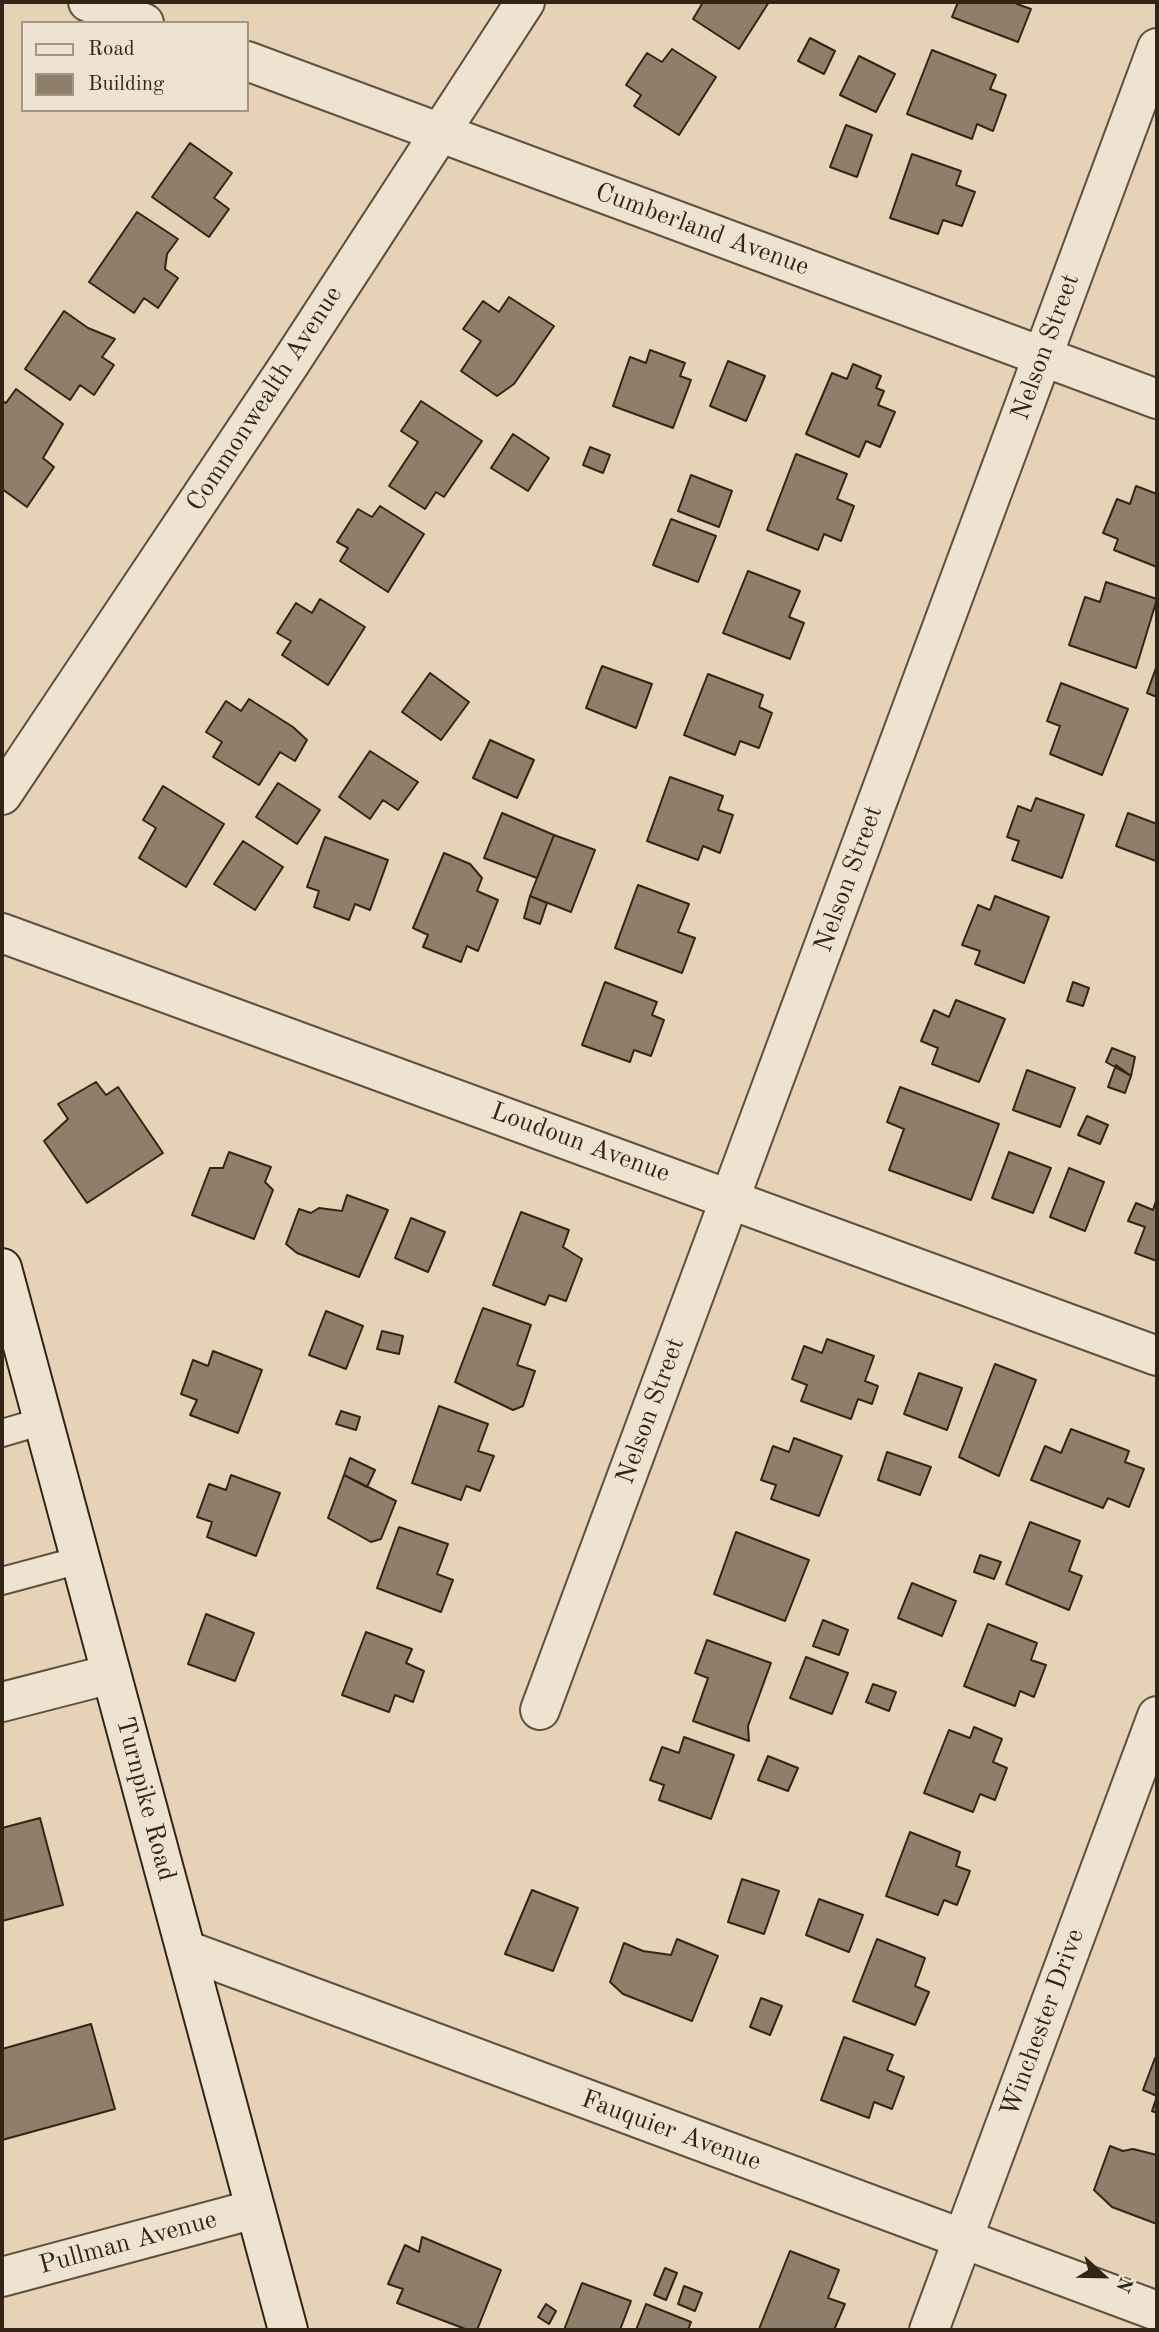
<!DOCTYPE html>
<html>
<head>
<meta charset="utf-8">
<style>
	body { margin:0 }
	#map { position:relative; width:1159px; height:2332px; overflow:hidden; background:#e5d2b7; font-family:"Old Standard TT",serif }
	canvas { display:block }
	.frame { position:absolute; inset:0; border:4px solid #322516; pointer-events:none }
	.legend { position:absolute; left:21px; top:21px; width:228px; height:91px; box-sizing:border-box; background:#eee2d0; border:2px solid #a39686; margin:0; padding:9px 12px; list-style:none; font-size:21px; color:#322516 }
	.legend li { display:flex; align-items:center; gap:14px; height:35px }
	.legend b { width:35px; border:2px solid #a39686 }
	.north { position:absolute; left:1068px; top:2241px; width:70px; height:70px; -webkit-text-stroke:5px #eee2d0; paint-order:stroke; rotate:112deg; font-size:19px; font-weight:700; line-height:28px; text-align:center; color:#322516 }
	.north::after { content:''; display:block; margin:auto; width:24px; height:32px; background:#322516; clip-path:polygon(50% 0,100% 100%,50% 72%,0 100%) }
</style>
</head>
<body>
<div id="map">
<canvas width="1159" height="2332"></canvas>
<div class="frame"></div>
<ul class="legend">
<li><b style="height:9px;background:#eee2d0"></b>Road</li>
<li><b style="height:19px;background:#8f7f6a"></b>Building</li>
</ul>
<div class="north">N</div>
</div>
<script>
const c = document.querySelector('canvas').getContext('2d');
c.lineJoin = 'round';
function fillPath(path, color) { c.fillStyle = color; c.fill(path, 'evenodd'); }
const poly = rows => new Path2D(rows.map(r => 'M' + r).join(''));
function trace(path, color, width, dash) { c.strokeStyle = color; c.lineWidth = width; c.lineCap = dash ? 'butt' : 'round'; c.setLineDash(dash || []); c.stroke(path); }
function write(font, color, halo, rows, align = 'center') {
  c.font = font + ' "Old Standard TT",serif'; c.lineWidth = 7; c.setLineDash([]); c.textBaseline = 'middle'; c.strokeStyle = halo; c.fillStyle = color; for (const [text, x, y, turn = 0] of rows) {
    c.save(); c.translate(x, y); c.rotate((+turn || 0) * Math.PI / 180); c.textAlign = isNaN(turn) ? turn : align; if (halo) c.strokeText(text, 0, 0); c.fillText(text, 0, 0); c.restore();
  }
}
const building = poly([
	[699,2,769,2,739,49,693,19,702,4,699,2],
	[958,2,1018,2,1017,4,1031,9,1018,42,952,17,958,2],
	[810,38,835,51,824,74,798,61,810,38],
	[672,49,716,77,679,135,634,106,641,95,626,85,647,53,662,62,672,49],
	[932,50,996,75,990,89,1006,95,993,131,977,124,972,139,907,114,932,50],
	[859,56,895,74,876,112,840,95,859,56],
	[846,125,872,135,857,177,830,167,846,125],
	[190,143,232,173,214,198,229,209,209,237,152,197,190,143],
	[912,154,961,171,956,185,975,192,962,226,943,220,938,234,890,218,912,154],
	[137,212,178,239,167,254,165,269,178,278,158,308,144,298,134,313,89,282,137,212],
	[509,297,554,326,514,384,497,396,461,371,481,341,463,329,483,301,499,312,509,297],
	[64,311,88,328,115,339,102,357,114,365,94,395,80,385,70,400,25,369,64,311],
	[650,350,685,363,680,376,691,380,673,428,613,406,630,357,646,363,650,350],
	[728,361,765,376,746,421,710,406,728,361],
	[853,364,881,376,876,388,884,391,878,405,895,412,880,447,866,441,859,457,806,434,832,373,847,379,853,364],
	[16,389,63,424,43,458,54,467,27,507,2,489,2,401,6,403,16,389],
	[421,401,482,441,444,497,436,492,425,509,389,486,418,442,401,431,421,401],
	[513,434,549,458,528,491,491,468,513,434],
	[590,447,610,455,603,473,583,465,590,447],
	[796,454,847,474,837,499,854,506,841,541,824,534,818,550,767,530,796,454],
	[691,475,732,491,719,527,678,511,691,475],
	[1136,486,1157,494,1157,567,1114,550,1118,539,1103,533,1117,499,1130,504,1136,486],
	[380,506,424,534,388,592,340,561,348,548,337,542,358,509,372,517,380,506],
	[671,519,716,536,698,582,653,565,671,519],
	[748,571,800,591,789,617,804,623,790,659,723,633,748,571],
	[1106,582,1157,599,1136,668,1069,645,1085,597,1100,602,1106,582],
	[320,599,365,627,328,685,282,655,291,641,277,633,296,603,312,613,320,599],
	[1157,665,1157,697,1147,693,1157,665],
	[602,666,652,684,636,728,586,708,602,666],
	[430,673,469,702,441,740,402,712,430,673],
	[708,674,763,695,759,707,772,713,759,748,740,741,735,755,684,735,708,674],
	[1061,683,1128,709,1102,775,1050,754,1060,726,1047,721,1061,683],
	[249,699,293,727,307,740,295,761,280,752,259,785,213,757,222,742,206,732,226,701,241,711,249,699],
	[490,740,534,760,517,798,473,778,490,740],
	[370,751,418,782,398,810,383,800,370,819,339,797,370,751],
	[670,777,723,796,718,810,733,815,720,853,703,846,698,860,647,841,670,777],
	[278,783,320,810,297,844,256,817,278,783],
	[163,786,224,824,186,887,139,858,156,828,143,820,163,786],
	[1036,798,1084,815,1062,878,1012,860,1019,841,1007,837,1018,806,1031,811,1036,798],
	[502,813,554,835,537,878,484,858,502,813],
	[1128,813,1157,824,1156,861,1116,846,1128,813],
	[554,835,595,850,571,912,530,896,554,835],
	[325,837,388,860,370,910,355,904,349,920,314,907,319,891,307,887,325,837],
	[243,841,283,867,255,910,214,884,243,841],
	[444,853,470,864,482,878,477,891,498,900,478,951,467,946,461,962,423,947,428,935,413,928,444,853],
	[638,885,689,904,678,932,695,938,682,973,615,948,638,885],
	[530,896,547,903,540,924,524,918,530,896],
	[995,896,1049,917,1024,983,975,964,980,951,962,945,978,905,990,910,995,896],
	[605,982,657,1002,652,1015,664,1020,651,1056,634,1050,630,1062,582,1045,605,982],
	[1073,982,1089,988,1083,1006,1067,1001,1073,982],
	[956,1000,1005,1019,979,1082,932,1064,938,1048,921,1041,934,1010,949,1017,956,1000],
	[1112,1048,1135,1057,1131,1076,1106,1062,1112,1048],
	[1116,1065,1131,1076,1125,1093,1108,1087,1116,1065],
	[1027,1070,1075,1088,1060,1127,1013,1110,1027,1070],
	[96,1082,106,1095,118,1087,163,1153,87,1203,44,1141,68,1119,58,1104,96,1082],
	[900,1087,999,1124,971,1200,889,1170,904,1129,887,1122,900,1087],
	[1087,1116,1108,1125,1100,1144,1078,1135,1087,1116],
	[229,1152,271,1167,265,1182,273,1190,254,1239,192,1215,210,1168,223,1168,229,1152],
	[1009,1152,1051,1168,1033,1213,992,1198,1009,1152],
	[1069,1168,1104,1182,1085,1231,1050,1217,1069,1168],
	[347,1195,388,1210,359,1277,297,1253,286,1244,299,1209,311,1213,319,1208,342,1211,347,1195],
	[1157,1198,1157,1261,1135,1253,1145,1227,1128,1221,1136,1203,1153,1210,1157,1198],
	[521,1212,569,1230,563,1247,582,1259,566,1301,549,1295,545,1305,493,1285,521,1212],
	[411,1218,445,1232,428,1272,395,1258,411,1218],
	[483,1308,531,1325,517,1365,535,1371,523,1406,513,1410,455,1382,483,1308],
	[326,1311,363,1326,346,1369,309,1355,326,1311],
	[382,1331,403,1336,399,1354,377,1349,382,1331],
	[827,1339,874,1356,865,1381,878,1386,872,1404,858,1399,851,1419,801,1401,807,1385,792,1379,804,1346,822,1353,827,1339],
	[213,1351,262,1370,238,1433,190,1415,197,1400,181,1394,193,1360,208,1366,213,1351],
	[995,1364,1036,1380,999,1476,959,1457,995,1364],
	[919,1373,962,1388,947,1430,904,1414,919,1373],
	[439,1406,488,1424,478,1451,494,1456,480,1491,466,1486,461,1500,412,1483,439,1406],
	[341,1411,360,1417,356,1430,336,1424,341,1411],
	[1071,1429,1129,1451,1125,1462,1144,1469,1129,1507,1108,1498,1103,1508,1031,1480,1045,1446,1061,1453,1071,1429],
	[794,1438,842,1456,819,1516,771,1499,776,1485,761,1480,773,1446,789,1452,794,1438],
	[887,1452,931,1467,920,1495,878,1480,887,1452],
	[350,1458,375,1470,367,1487,344,1475,350,1458],
	[231,1475,280,1493,256,1556,207,1537,212,1522,197,1517,209,1484,226,1490,231,1475],
	[344,1475,396,1501,381,1539,371,1542,328,1518,344,1475],
	[1030,1522,1080,1541,1069,1571,1082,1576,1069,1610,1006,1584,1030,1522],
	[399,1527,448,1544,437,1574,453,1580,441,1612,377,1588,399,1527],
	[736,1532,809,1560,785,1621,714,1594,736,1532],
	[980,1555,1001,1562,994,1579,974,1572,980,1555],
	[912,1583,956,1601,942,1636,898,1618,912,1583],
	[206,1614,254,1633,235,1681,188,1664,206,1614],
	[823,1620,848,1630,839,1655,813,1646,823,1620],
	[988,1624,1037,1643,1031,1660,1046,1665,1034,1697,1020,1691,1015,1706,964,1686,988,1624],
	[366,1632,412,1649,406,1663,424,1671,413,1702,395,1695,389,1712,342,1695,366,1632],
	[707,1640,771,1663,748,1726,749,1741,693,1721,708,1678,695,1673,707,1640],
	[806,1657,848,1673,832,1714,790,1698,806,1657],
	[873,1684,896,1692,889,1711,866,1702,873,1684],
	[974,1727,1002,1739,993,1762,1007,1768,995,1800,980,1794,973,1812,924,1793,949,1730,970,1738,974,1727],
	[684,1737,734,1755,711,1819,659,1800,664,1785,650,1780,662,1747,679,1753,684,1737],
	[768,1756,798,1768,788,1791,758,1780,768,1756],
	[40,1818,63,1905,2,1921,2,1828,40,1818],
	[910,1832,960,1852,956,1866,970,1871,957,1905,944,1900,938,1915,886,1896,910,1832],
	[742,1879,779,1891,764,1934,728,1922,742,1879],
	[532,1890,578,1908,553,1971,505,1954,532,1890],
	[819,1899,863,1915,849,1952,806,1935,819,1899],
	[677,1939,718,1956,692,2021,623,1994,610,1982,624,1943,643,1951,671,1955,677,1939],
	[877,1939,925,1958,915,1986,929,1992,915,2025,853,2001,877,1939],
	[761,1998,782,2006,770,2035,750,2027,761,1998],
	[91,2024,115,2109,2,2140,2,2049,91,2024],
	[844,2037,893,2055,887,2070,904,2077,892,2109,874,2102,869,2118,821,2100,844,2037],
	[1155,2058,1157,2059,1157,2113,1152,2111,1157,2096,1143,2090,1155,2058],
	[1110,2146,1123,2151,1133,2149,1157,2155,1157,2224,1112,2207,1094,2190,1110,2146],
	[422,2237,501,2270,477,2330,468,2330,397,2303,403,2289,388,2284,405,2245,419,2252,422,2237],
	[790,2251,839,2270,828,2298,845,2304,834,2330,759,2329,790,2251],
	[665,2268,677,2273,666,2300,654,2295,665,2268],
	[582,2283,631,2301,620,2330,564,2330,582,2283],
	[684,2286,702,2293,695,2311,678,2304,684,2286],
	[546,2304,556,2311,549,2324,538,2317,546,2304],
	[646,2304,691,2322,688,2330,636,2330,646,2304]
]);
fillPath(building, '#8f7f6a');
trace(building, '#322516', 2);
const lane = poly([
	[2,1433,43,1421],
	[2,1581,80,1560]
]);
const street = poly([
	[88,2,144,23],
	[247,61,1157,399],
	[2,795,289,365,525,2],
	[2,933,1157,1356],
	[2,1702,111,1674],
	[540,1710,1157,48],
	[186,1950,1157,2311],
	[2,2277,255,2209],
	[929,2330,1157,1716]
]);
const secondary = poly([
	[2,1268,288,2330]
]);
trace(lane, '#5f503e', 30);
trace(street, '#5f503e', 42);
trace(secondary, '#322516', 42);
trace(lane, '#eee2d0', 26);
trace(street, '#eee2d0', 38);
trace(secondary, '#eee2d0', 38);
write('26px', '#322516', '#eee2d0', [
	["Cumberland Avenue",702,230,20],
	["Nelson Street",1046,347,-70],
	["Commonwealth Avenue",265,399,-57],
	["Nelson Street",849,879,-70],
	["Loudoun Avenue",580,1143,20],
	["Nelson Street",651,1411,-70],
	["Turnpike Road",145,1799,75],
	["Winchester Drive",1043,2023,-70],
	["Fauquier Avenue",671,2131,20],
	["Pullman Avenue",128,2243,-15]
]);
</script>
</body>
</html>
